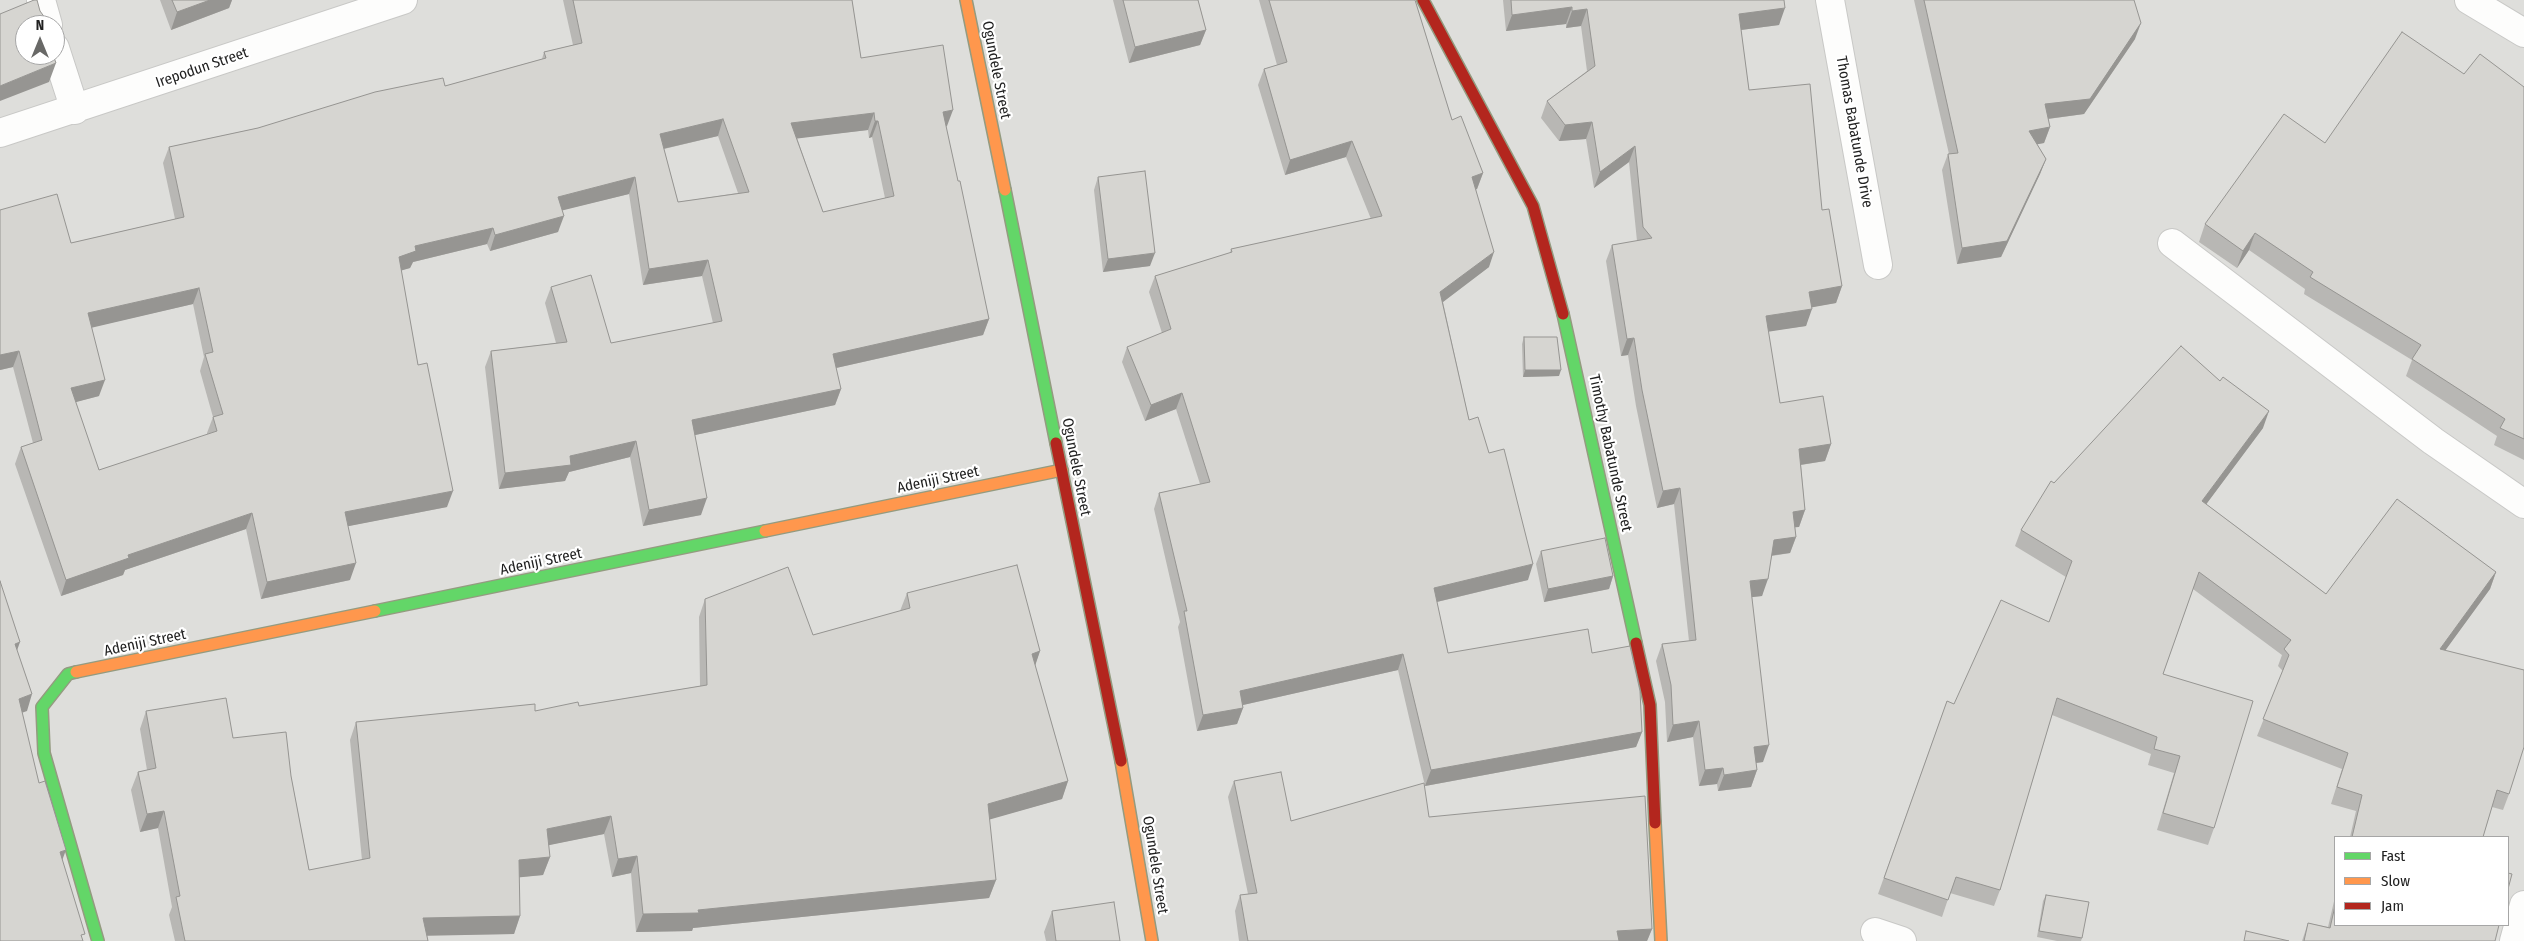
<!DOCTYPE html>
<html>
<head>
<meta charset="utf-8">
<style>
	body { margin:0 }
	#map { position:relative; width:2524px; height:941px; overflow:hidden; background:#efefea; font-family:"Fira Sans Condensed",sans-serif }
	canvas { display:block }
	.legend { position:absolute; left:2334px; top:836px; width:175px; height:90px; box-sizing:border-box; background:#fff; border:1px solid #a6a6a6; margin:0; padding:6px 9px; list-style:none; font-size:15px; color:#212121 }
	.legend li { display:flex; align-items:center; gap:10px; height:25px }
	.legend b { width:25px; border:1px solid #a6a6a6 }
	.north { position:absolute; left:15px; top:15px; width:50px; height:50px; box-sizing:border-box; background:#fff; border:1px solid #a6a6a6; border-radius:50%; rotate:0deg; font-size:14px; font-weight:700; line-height:20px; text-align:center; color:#212121 }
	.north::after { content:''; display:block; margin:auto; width:18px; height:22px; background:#696967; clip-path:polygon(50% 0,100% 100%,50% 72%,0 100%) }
</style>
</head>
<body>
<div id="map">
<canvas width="2524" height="941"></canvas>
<ul class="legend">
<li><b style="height:6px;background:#63d668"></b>Fast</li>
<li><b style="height:6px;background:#ff974d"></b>Slow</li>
<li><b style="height:6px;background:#b3261e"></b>Jam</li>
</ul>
<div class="north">N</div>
</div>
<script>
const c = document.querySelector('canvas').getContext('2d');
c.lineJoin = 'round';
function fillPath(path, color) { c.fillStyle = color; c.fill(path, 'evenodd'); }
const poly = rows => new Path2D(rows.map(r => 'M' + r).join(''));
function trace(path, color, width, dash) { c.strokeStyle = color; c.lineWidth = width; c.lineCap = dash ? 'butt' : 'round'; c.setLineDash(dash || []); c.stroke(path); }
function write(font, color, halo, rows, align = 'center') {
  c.font = font + ' "Fira Sans Condensed",sans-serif'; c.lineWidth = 4.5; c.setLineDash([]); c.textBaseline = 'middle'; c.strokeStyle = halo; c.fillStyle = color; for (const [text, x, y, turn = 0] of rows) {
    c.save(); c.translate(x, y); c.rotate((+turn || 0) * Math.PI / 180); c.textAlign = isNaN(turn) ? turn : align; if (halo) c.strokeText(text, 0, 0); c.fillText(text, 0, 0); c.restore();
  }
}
fillPath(poly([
	[0,0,2524,0,2524,941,0,941],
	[25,25,55,25,55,55,25,55],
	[2335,837,2508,837,2508,925,2335,925]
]), '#dededb');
const street = poly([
	[41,0,48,25],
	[1830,0,1878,265],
	[2469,0,2524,33],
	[55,48,75,110],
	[0,133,403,0],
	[2172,243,2433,441,2524,504],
	[1875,932,1902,941],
	[2514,941,2524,905]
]);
const fast = poly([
	[1005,190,1056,443],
	[1563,314,1636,643],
	[375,611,765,531],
	[76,672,68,674,42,707,44,753,98,941]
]);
const slow = poly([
	[966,0,1005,190],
	[765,531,1062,470],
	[76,672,375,611],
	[1121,761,1152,941],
	[1655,823,1661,941]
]);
const jam = poly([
	[1423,0,1533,206,1563,314],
	[1056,443,1121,761],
	[1636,643,1650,705,1655,823]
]);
trace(street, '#c8c8c6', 30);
trace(fast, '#949b80', 14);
trace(slow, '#949b80', 14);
trace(jam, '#949b80', 14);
trace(street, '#fdfdfc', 28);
trace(fast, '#63d668', 11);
trace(slow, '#ff974d', 11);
trace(jam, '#b3261e', 11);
fillPath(poly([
	[160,0,232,0,229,8,171,30],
	[563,0,852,0,861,58,947,126,946,127,958,181,989,319,983,335,836,368,841,389,835,405,695,435,701,515,643,526,630,457,569,472,565,481,499,489,485,367,491,351,556,343,545,303,551,287,611,343,713,323,702,276,643,285,629,194,562,210,558,232,490,251,487,244,413,262,410,268,401,270,418,365,447,507,348,526,350,580,261,599,246,529,125,570,123,575,61,596,15,464,21,447,33,443,13,367,0,370,0,210,71,243,175,219,163,163,169,147,258,128,445,86,542,59,544,52,573,45],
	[868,130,869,138,872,137,885,198,823,212,797,138],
	[718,136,738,193,678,202,664,149],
	[193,304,204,357,200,371,213,417,207,433,207,435,99,470,75,402,99,396,92,327],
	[1113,0,1198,0,1206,30,1200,45,1129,63],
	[1259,0,1415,0,1452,120,1483,173,1477,189,1476,189,1489,267,1443,302,1469,420,1528,580,1437,602,1448,653,1592,653,1642,732,1636,747,1425,786,1398,670,1243,705,1243,708,1237,724,1197,731,1178,627,1180,622,1154,509,1159,493,1200,484,1176,409,1145,421,1122,362,1127,347,1162,333,1149,292,1155,276,1230,253,1231,249,1371,219,1346,157,1285,175,1258,85,1264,69,1277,65],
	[1503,0,1784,0,1779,25,1741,30,1749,90,1822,210,1842,286,1836,303,1811,307,1806,326,1768,331,1780,403,1831,444,1825,461,1801,465,1805,510,1799,527,1795,527,1796,537,1790,553,1772,556,1762,596,1752,597,1763,762,1756,763,1757,770,1751,787,1718,791,1717,784,1699,786,1693,737,1667,742,1665,702,1656,661,1662,644,1689,641,1674,504,1657,508,1636,406,1628,355,1621,356,1606,261,1612,245,1637,241,1629,162,1594,188,1586,139,1559,141,1541,118,1547,101,1587,71,1581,26,1566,28,1566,24,1506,31],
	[1914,0,2134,0,2135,39,2084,114,2048,119,2050,127,2044,143,2037,144,2046,159,2040,174,2001,257,1957,264,1942,170,1948,154,1949,154],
	[2464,74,2524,87,2524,460,2494,445,2497,436,2406,376,2412,360,2304,294,2305,289,2249,250,2237,268,2199,242,2205,224,2325,143],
	[1098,177,1150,266,1103,272,1094,190],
	[1524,337,1559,376,1523,377,1522,344],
	[2220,381,2263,428,2206,504,2326,594,2496,572,2490,589,2445,650,2509,794,2503,810,2492,807,2483,837,2350,837,2356,811,2331,804,2342,769,2257,736,2283,671,2278,666,2282,655,2193,589,2163,674,2214,828,2208,845,2157,830,2174,773,2148,765,2151,754,2052,715,2000,890,1994,906,1950,893,1942,917,1878,894,1947,701,1954,704,2049,622,2066,577,2015,546,2021,530,2054,483],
	[1541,551,1613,576,1609,589,1544,602,1536,564],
	[907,593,1040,651,1035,665,1068,781,1062,799,989,819,996,880,989,898,693,928,692,931,636,932,631,873,612,877,604,834,548,845,550,857,543,875,519,877,520,916,514,934,427,935,428,941,175,941,169,915,172,907,158,828,140,832,131,790,138,772,147,770,140,729,146,711,233,738,291,776,309,870,362,860,350,740,356,722,535,711,579,706,700,686,699,617,705,599,813,635,900,611],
	[1234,781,1291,821,1429,817,1652,929,1647,941,1239,941,1235,911,1240,895,1248,894,1228,797],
	[2046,895,2082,938,2081,941,2057,941,2037,937,2043,901],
	[2335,897,2335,925,2495,941,2302,941,2308,923,2328,927],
	[1052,911,1120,941,1046,941,1044,932]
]), '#b8b7b4');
fillPath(poly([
	[210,0,232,0,229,8,171,30,177,12],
	[1572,7,1566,24,1506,31,1512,15],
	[1785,8,1779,25,1733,31,1739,14],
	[1587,9,1581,26,1566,28,1572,11],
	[2141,23,2135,39,2084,114,2039,120,2045,104],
	[1206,30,1200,45,1129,63,1135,47],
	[56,63,49,82,0,101,0,86],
	[953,110,947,126,937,128,943,112],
	[874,113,868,130,785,140,791,123],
	[723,119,718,136,654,151,660,134],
	[875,121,878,121,872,137,869,138],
	[1592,122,1586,139,1559,141,1565,125],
	[2050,127,2044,143,2023,147,2029,131],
	[1352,141,1346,157,1285,175,1290,160],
	[1635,146,1629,162,1594,188,1600,172],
	[2046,159,2040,174,2001,257,1957,264,1962,248],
	[1483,173,1477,189,1466,193,1472,177],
	[635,177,629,194,552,213,558,197],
	[564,216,558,232,490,251,495,235],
	[493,228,487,244,413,262,410,268,393,273,399,257,415,246],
	[2255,233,2249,250,2237,268,2243,251],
	[1494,252,1489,267,1435,308,1440,292],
	[1155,253,1150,266,1103,272,1108,259],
	[708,260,702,276,643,285,649,269],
	[1842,286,1836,303,1803,309,1809,292],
	[199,288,193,304,82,330,88,313],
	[1812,309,1806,326,1760,333,1766,316],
	[989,319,983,335,827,370,833,354],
	[1634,338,1628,355,1621,356,1627,339],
	[19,351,13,367,0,370,0,355],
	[1525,370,1561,370,1559,376,1523,377],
	[105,380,99,396,65,405,71,388],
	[841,389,835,405,686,437,692,420],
	[1182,393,1176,409,1145,421,1151,405],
	[2269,411,2263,428,2196,518,2202,501],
	[636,441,630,457,569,472,565,481,499,489,505,473,570,456],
	[1831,444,1825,461,1793,466,1799,449],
	[1680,488,1674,504,1657,508,1663,491],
	[453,491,447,507,339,528,345,512],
	[707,498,701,515,643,526,649,510],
	[1805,510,1799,527,1787,528,1793,512],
	[252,513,246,529,125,570,123,575,61,596,66,580,128,555],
	[1796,537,1790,553,1768,556,1774,540],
	[356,563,350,580,261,599,267,582],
	[1533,564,1528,580,1428,604,1434,588],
	[2496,572,2490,589,2434,666,2440,649],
	[1613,576,1609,589,1544,602,1548,589],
	[1768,579,1762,596,1744,598,1750,581],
	[20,642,14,659,15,644],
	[1040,651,1034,669,1032,654],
	[1403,654,1398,670,1234,707,1240,691],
	[32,694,27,711,13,716,19,699],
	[1243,708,1237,724,1197,731,1203,715],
	[1699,721,1693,737,1667,742,1673,725],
	[1642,732,1636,747,1425,786,1431,770],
	[1769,745,1763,762,1748,764,1754,747],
	[1723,768,1717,784,1699,786,1705,770],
	[1757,770,1751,787,1718,791,1724,775],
	[1068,781,1062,799,981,822,988,804],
	[164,811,158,828,140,832,147,814],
	[611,816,604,834,540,847,547,829],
	[66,850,60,866,60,852],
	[637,856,631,873,612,877,618,859],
	[550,857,543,875,513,878,519,860],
	[996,880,989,898,693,928,692,931,636,932,643,914,698,910],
	[520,916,514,934,416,936,423,918],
	[1652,929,1647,941,1614,941,1617,931]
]), '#969592');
const building = poly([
	[34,0,37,0,40,11,48,22,48,25,25,25,25,55,53,55,56,63,0,86,0,14,34,0],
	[172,0,210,0,177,12,172,0],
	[573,0,852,0,861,58,943,45,953,110,943,112,958,181,960,181,989,319,833,354,841,389,692,420,707,498,649,510,636,441,570,456,571,465,505,473,491,351,567,342,551,287,591,275,611,343,722,321,708,260,649,269,635,177,558,197,564,216,495,235,493,228,415,246,416,251,399,257,418,365,427,363,453,491,345,512,356,563,267,582,252,513,128,555,129,558,66,580,21,447,42,440,19,351,0,355,0,210,57,194,71,243,184,217,169,147,258,128,375,92,443,78,445,86,546,58,544,52,582,43,573,0],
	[874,113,875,121,878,121,894,196,823,212,791,123,874,113],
	[723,119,749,192,678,202,660,134,723,119],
	[199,288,213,352,205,354,223,414,213,417,217,431,99,470,71,388,105,380,88,313,199,288],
	[1123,0,1198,0,1206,30,1135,47,1123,0],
	[1269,0,1415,0,1452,120,1461,116,1483,173,1472,177,1494,252,1440,292,1469,420,1478,417,1489,453,1504,449,1533,564,1434,588,1448,653,1588,629,1592,653,1630,646,1640,691,1642,732,1431,770,1403,654,1240,691,1243,708,1203,715,1184,611,1187,611,1159,493,1210,482,1182,393,1151,405,1127,347,1171,329,1155,276,1232,252,1231,249,1382,216,1352,141,1290,160,1264,69,1287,62,1269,0],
	[1511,0,1784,0,1785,8,1739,14,1749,90,1810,84,1822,210,1829,209,1842,286,1809,292,1812,309,1766,316,1780,403,1823,396,1831,444,1799,449,1805,510,1793,512,1796,537,1774,540,1768,579,1750,581,1769,745,1754,747,1757,770,1724,775,1723,768,1705,770,1699,721,1673,725,1671,685,1662,644,1696,640,1680,488,1663,491,1642,390,1634,338,1627,339,1612,245,1652,238,1643,227,1635,146,1600,172,1592,122,1565,125,1547,101,1595,66,1587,9,1572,11,1572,7,1512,15,1511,0],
	[1924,0,2134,0,2141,23,2090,99,2045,104,2050,127,2029,131,2046,159,2007,241,1962,248,1948,154,1958,153,1924,0],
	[2402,32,2464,74,2480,54,2524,87,2524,439,2500,428,2505,419,2412,359,2421,345,2310,277,2313,272,2255,233,2243,251,2205,224,2284,114,2325,143,2402,32],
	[1145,171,1155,253,1108,259,1098,177,1145,171],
	[1524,337,1557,337,1561,370,1525,370,1524,337],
	[2181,346,2220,381,2223,377,2269,411,2202,501,2326,594,2397,499,2496,572,2440,649,2524,670,2524,747,2509,794,2497,790,2483,837,2352,837,2362,795,2337,787,2348,753,2263,719,2289,655,2284,649,2291,640,2199,572,2163,674,2253,701,2214,828,2163,813,2180,756,2154,749,2157,737,2057,698,2000,890,1956,877,1948,900,1884,878,1947,701,1954,704,2001,600,2049,622,2072,561,2021,530,2051,481,2054,483,2181,346],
	[1605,538,1613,576,1548,589,1541,551,1605,538],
	[1017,565,1040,651,1032,654,1068,781,988,804,996,880,698,910,699,913,643,914,637,856,618,859,611,816,547,829,550,857,519,860,520,916,423,918,428,941,185,941,176,897,180,896,164,811,147,814,138,772,156,768,146,711,226,698,233,738,286,732,291,776,309,870,370,858,356,722,535,704,535,711,578,702,579,706,707,685,705,599,788,567,813,635,910,608,907,593,1017,565],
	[0,581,20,642,15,644,32,694,19,699,39,783,45,781,66,850,60,852,85,934,81,935,83,941,0,941,0,581],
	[1281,772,1291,821,1424,783,1429,817,1645,796,1652,929,1617,931,1619,941,1248,941,1240,895,1257,893,1234,781,1281,772],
	[2508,873,2512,874,2508,889,2508,873],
	[2046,895,2089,902,2082,938,2039,931,2046,895],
	[1114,902,1120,941,1056,941,1052,911,1114,902],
	[2335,906,2335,925,2499,925,2495,941,2304,941,2308,923,2330,928,2335,906],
	[2246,931,2289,941,2244,941,2246,931]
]);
fillPath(building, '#d6d5d1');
trace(building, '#969592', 1);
write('15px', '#212121', '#fff', [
	["Irepodun Street",202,68,-19],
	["Ogundele Street",996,70,79],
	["Thomas Babatunde Drive",1854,132,80],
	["Timothy Babatunde Street",1610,453,78],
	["Ogundele Street",1076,467,79],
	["Adeniji Street",938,480,-12],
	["Adeniji Street",541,562,-12],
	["Adeniji Street",145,643,-12],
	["Ogundele Street",1155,865,81]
]);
</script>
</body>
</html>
